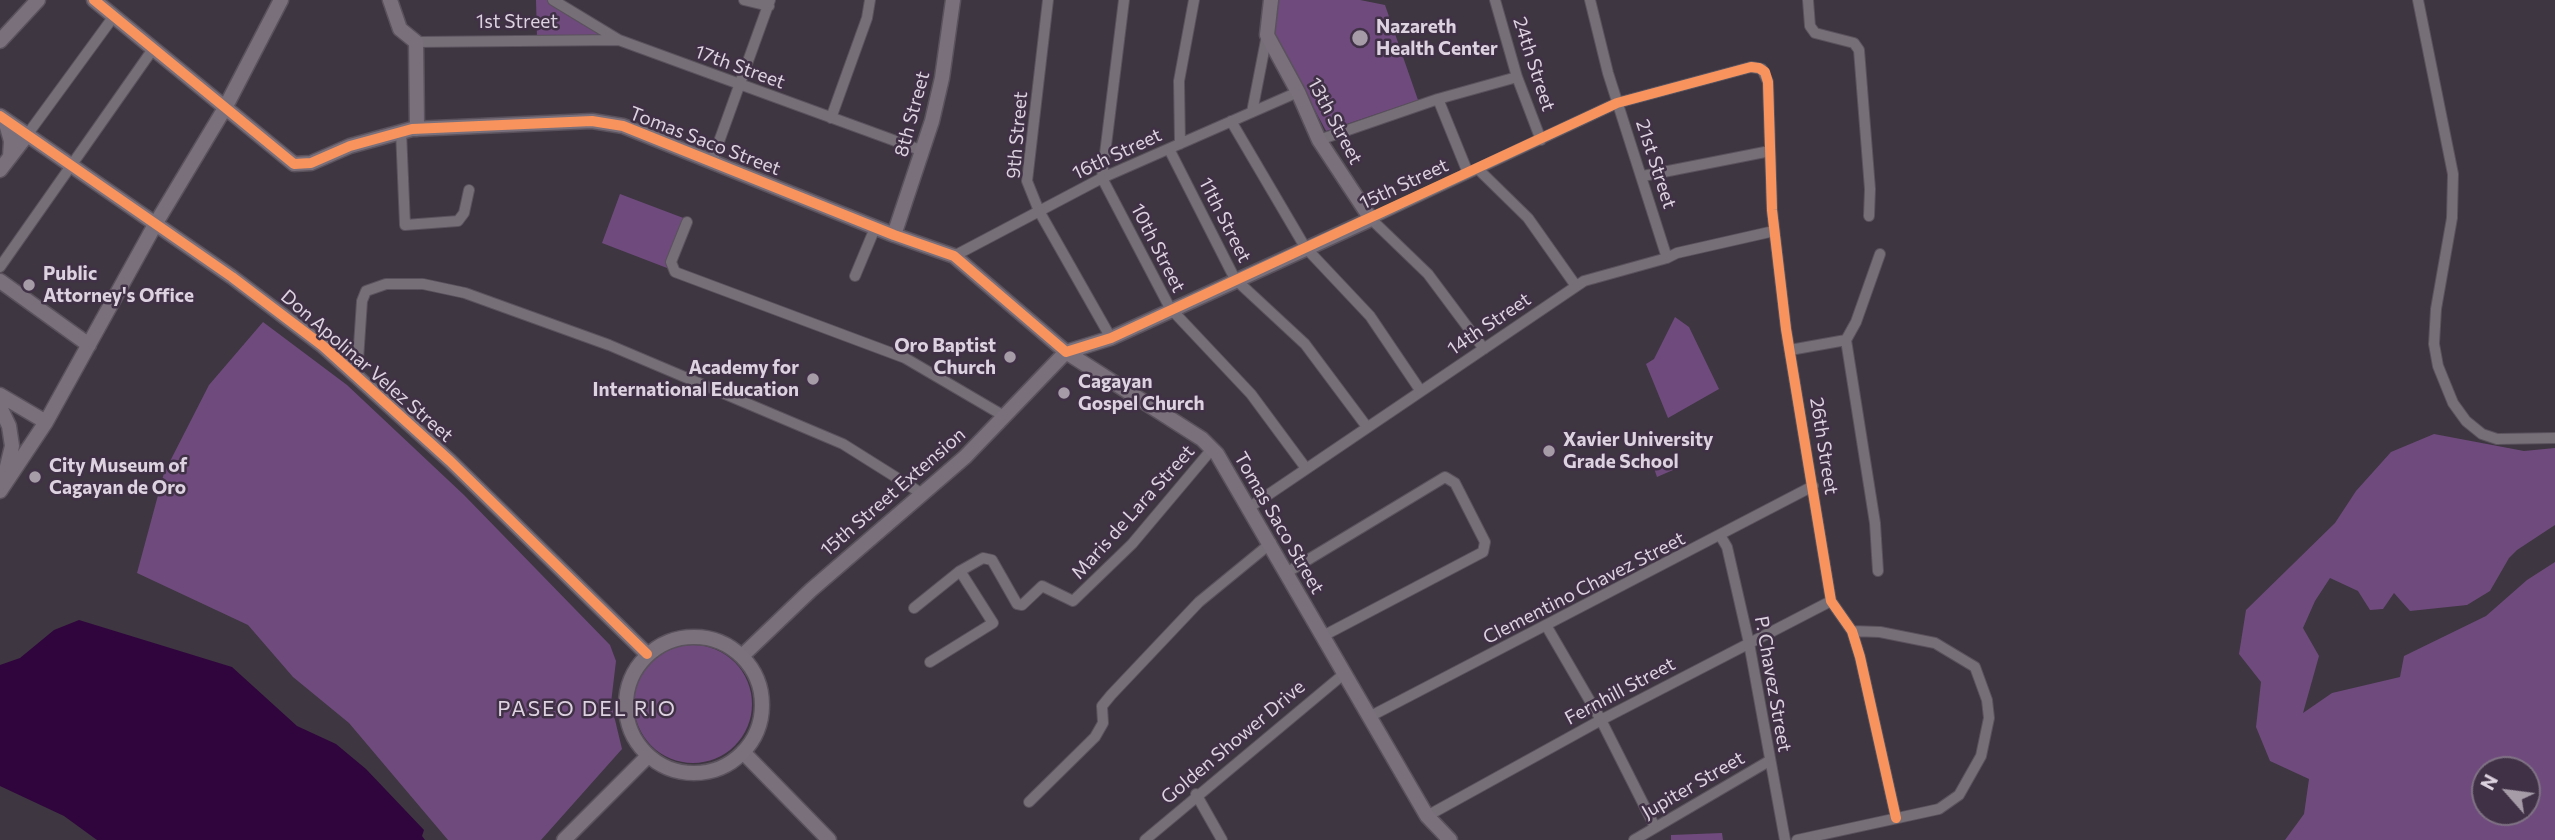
<!DOCTYPE html>
<html>
<head>
<meta charset="utf-8">
<style>
	body { margin:0 }
	#map { position:relative; width:2555px; height:840px; overflow:hidden; background:#3e3641; font-family:Commissioner,sans-serif }
	canvas { display:block }
	.north { position:absolute; left:2471px; top:756px; width:70px; height:70px; box-sizing:border-box; background:#413146; border:2px solid #7f7284; border-radius:50%; rotate:298deg; font-size:19px; font-weight:700; line-height:28px; text-align:center; color:#ddd3e0 }
	.north::after { content:''; display:block; margin:auto; width:24px; height:32px; background:#a59ca8; clip-path:polygon(50% 0,100% 100%,50% 72%,0 100%) }
</style>
</head>
<body>
<div id="map">
<canvas width="2555" height="840"></canvas>
<div class="north">N</div>
</div>
<script>
const c = document.querySelector('canvas').getContext('2d');
c.lineJoin = 'round';
function fillPath(path, color) { c.fillStyle = color; c.fill(path, 'evenodd'); }
const poly = rows => new Path2D(rows.map(r => 'M' + r).join(''));
function trace(path, color, width, dash) { c.strokeStyle = color; c.lineWidth = width; c.lineCap = dash ? 'butt' : 'round'; c.setLineDash(dash || []); c.stroke(path); }
function write(font, color, halo, rows, align = 'center') {
  c.font = font + ' Commissioner,sans-serif'; c.lineWidth = 5; c.setLineDash([]); c.textBaseline = 'middle'; c.strokeStyle = halo; c.fillStyle = color; for (const [text, x, y, turn = 0] of rows) {
    c.save(); c.translate(x, y); c.rotate((+turn || 0) * Math.PI / 180); c.textAlign = isNaN(turn) ? turn : align; if (halo) c.strokeText(text, 0, 0); c.fillText(text, 0, 0); c.restore();
  }
}
fillPath(poly([
	[536,0,547,0,604,37,537,38],
	[1276,0,1360,0,1385,5,1418,100,1326,131,1272,30],
	[620,194,686,219,667,268,602,243],
	[1675,317,1689,327,1719,389,1668,418,1646,364,1654,359],
	[263,322,347,385,464,495,610,645,616,661,611,703,622,749,541,840,448,840,349,723,293,677,248,625,137,573,164,473,209,385],
	[2434,434,2524,451,2555,448,2555,525,2517,550,2509,558,2490,591,2467,605,2410,611,2394,593,2383,609,2370,610,2358,591,2330,578,2315,601,2303,628,2319,656,2303,713,2332,693,2400,677,2404,656,2486,616,2527,580,2555,562,2555,840,2285,840,2304,814,2309,779,2270,761,2256,727,2261,682,2239,654,2246,610,2335,523,2356,491,2391,452],
	[2485,770,2527,770,2527,812,2485,812],
	[1666,457,1673,470,1657,477,1652,462],
	'634 704a59 59 0 1 1 118 0a59 59 0 1 1-118 0Z',
	[1722,833,1723,840,1671,840,1671,835]
]), '#6f4a7d');
fillPath(poly([
	[79,620,232,667,297,726,336,744,366,769,424,830,422,836,425,840,97,840,64,816,0,786,0,665,20,658,54,630]
]), '#30053d');
const street = poly([
	[553,0,619,40,923,151],
	[744,0,769,6],
	[1048,0,1027,181,1039,211,1111,338],
	[1124,0,1102,178,1170,308,1251,394,1305,467],
	[1495,0,1517,77,1541,140],
	[1590,0,1608,73,1667,258],
	[1808,0,1810,26,1815,33,1854,43,1859,50,1870,189,1869,216],
	[2418,0,2453,174,2452,218,2436,309,2434,344,2438,366,2453,403,2466,421,2482,434,2497,439,2555,438],
	[416,42,619,40],
	[1438,99,1468,173],
	[1252,112,1267,35],
	[831,118,867,18,870,0],
	[1231,121,1305,247,1370,316,1420,390],
	[401,131,405,225,458,221,464,213,469,190],
	[27,135,114,16],
	[1319,140,1438,99,1517,77],
	[1180,144,1179,81,1194,0],
	[1169,149,1235,279,1305,344,1367,427],
	[712,161,770,0],
	[1478,169,1528,218,1576,286],
	[1643,176,1770,151],
	[687,222,671,262,675,272,905,358,1004,416],
	[954,256,1102,178,1298,92],
	[0,267,153,49],
	[855,276,875,228],
	[1484,349,1428,274,1371,219,1617,103,1751,67,1762,69,1768,82,1772,210,1786,329,1831,601,1852,631,1860,657,1896,818],
	[1790,350,1846,340],
	[357,375,362,301,366,291,386,284,423,284,465,293,609,345,843,444,921,493],
	[1250,507,1584,281,1667,258,1677,253,1774,231],
	[1721,537,1727,547,1749,643,1785,840],
	[1878,571,1875,523,1846,340,1856,322,1880,254],
	[1286,573,1445,477,1455,483,1485,542,1483,552,1323,636],
	[914,608,960,571,983,558,992,560,1017,604,1022,605,1042,586,1073,601,1132,544,1212,449],
	[1547,627,1601,720,1655,827],
	[930,662,993,623,960,571],
	[1369,717,1813,486],
	[1196,794,1222,840],
	[1029,802,1095,737,1103,723,1102,706,1111,695,1199,602,1271,543],
	[1427,816,1601,720,1831,601],
	[1145,840,1345,673],
	[1634,840,1769,761],
	[1797,840,1939,809,1959,795,1981,756,1989,718,1987,700,1975,667,1935,643,1880,632,1852,631]
]);
const secondary = poly([
	[94,0,294,164,311,163,350,146,412,129,592,121,623,126,894,235,954,256,1066,352,1202,439,1217,454,1427,816,1450,840],
	[390,0,400,29,416,42,417,129],
	[0,41,38,0],
	[5,120,11,141,10,157],
	[0,170,27,135],
	[894,235,932,121,942,78,953,0],
	[0,281,89,345],
	[0,395,46,422],
	[0,407,9,426,12,446,4,479],
	[0,491,46,422,156,223,225,108,281,0],
	[742,656,811,590,965,457,1066,352,1111,338,1371,219,1319,140,1298,92,1267,35,1271,0],
	[743,752,829,840]
]);
const primary = poly([
	[0,116,232,277,323,346,450,461,647,654],
	'626 705a68 68 0 1 1 136 0a68 68 0 1 1-136 0Z',
	[564,840,648,756]
]);
trace(street, '#5a525c', 12);
trace(secondary, '#5a525c', 17);
trace(primary, '#5a525c', 17);
trace(street, '#766f78', 10);
trace(secondary, '#79707c', 14);
trace(primary, '#7a717d', 14);
trace(poly([
	[94,0,294,164,311,163,350,146,412,129,592,121,623,126,894,235,954,256,1066,352,1111,338,1617,103,1751,67,1759,68,1765,72,1768,82,1772,210,1786,329,1831,601,1852,631,1860,657,1896,818],
	[0,116,232,277,323,346,450,461,647,654]
]), '#f8935d', 10);
for (const [x, y, r, color] of [
	[1360,38,9,"#a59ca8"],
	[29,285,7,"#a59ca8"],
	[1010,357,7,"#a59ca8"],
	[813,379,7,"#a59ca8"],
	[1064,393,7,"#a59ca8"],
	[1549,451,7,"#a59ca8"],
	[35,477,7,"#a59ca8"]
]) { const dot = new Path2D(); dot.arc(x, y, r, 0, 2 * Math.PI); c.fillStyle = color; c.fill(dot); trace(dot, '#413146', 2.5); }
write('19px', '#ddd3e0', '#413146', [
	["1st Street",517,22],
	["24th Street",1534,64,72],
	["17th Street",740,67,20],
	["8th Street",912,114,-75],
	["13th Street",1335,121,62],
	["9th Street",1017,135,-85],
	["Tomas Saco Street",705,141,21],
	["16th Street",1117,154,-25],
	["21st Street",1656,164,72],
	["15th Street",1404,184,-25],
	["11th Street",1225,220,63],
	["10th Street",1158,248,63],
	["14th Street",1489,324,-34],
	["Don Apolinar Velez Street",367,366,41],
	["26th Street",1824,446,81],
	["15th Street Extension",893,492,-41],
	["Maris de Lara Street",1133,512,-48],
	["Tomas Saco Street",1279,523,60],
	["Clementino Chavez Street",1584,588,-27],
	["P. Chavez Street",1773,684,80],
	["Fernhill Street",1620,691,-28],
	["Golden Shower Drive",1233,742,-40],
	["Jupiter Street",1693,785,-30]
]);
write('bold 19px', '#ddd3e0', '#413146', [
	["Nazareth",1376,27],
	["Health Center",1376,49],
	["Public",43,274],
	["Attorney's Office",43,296],
	["Oro Baptist",996,346,"right"],
	["Church",996,368,"right"],
	["Academy for",799,368,"right"],
	["International Education",799,390,"right"],
	["Cagayan",1078,382],
	["Gospel Church",1078,404],
	["Xavier University",1563,440],
	["Grade School",1563,462],
	["City Museum of",49,466],
	["Cagayan de Oro",49,488]
], 'left');
c.letterSpacing = '2px';
write('21px', '#ddd3e0', '#413146', [
	["PASEO DEL RIO",587,709]
]);
c.letterSpacing = '0px';
</script>
</body>
</html>
